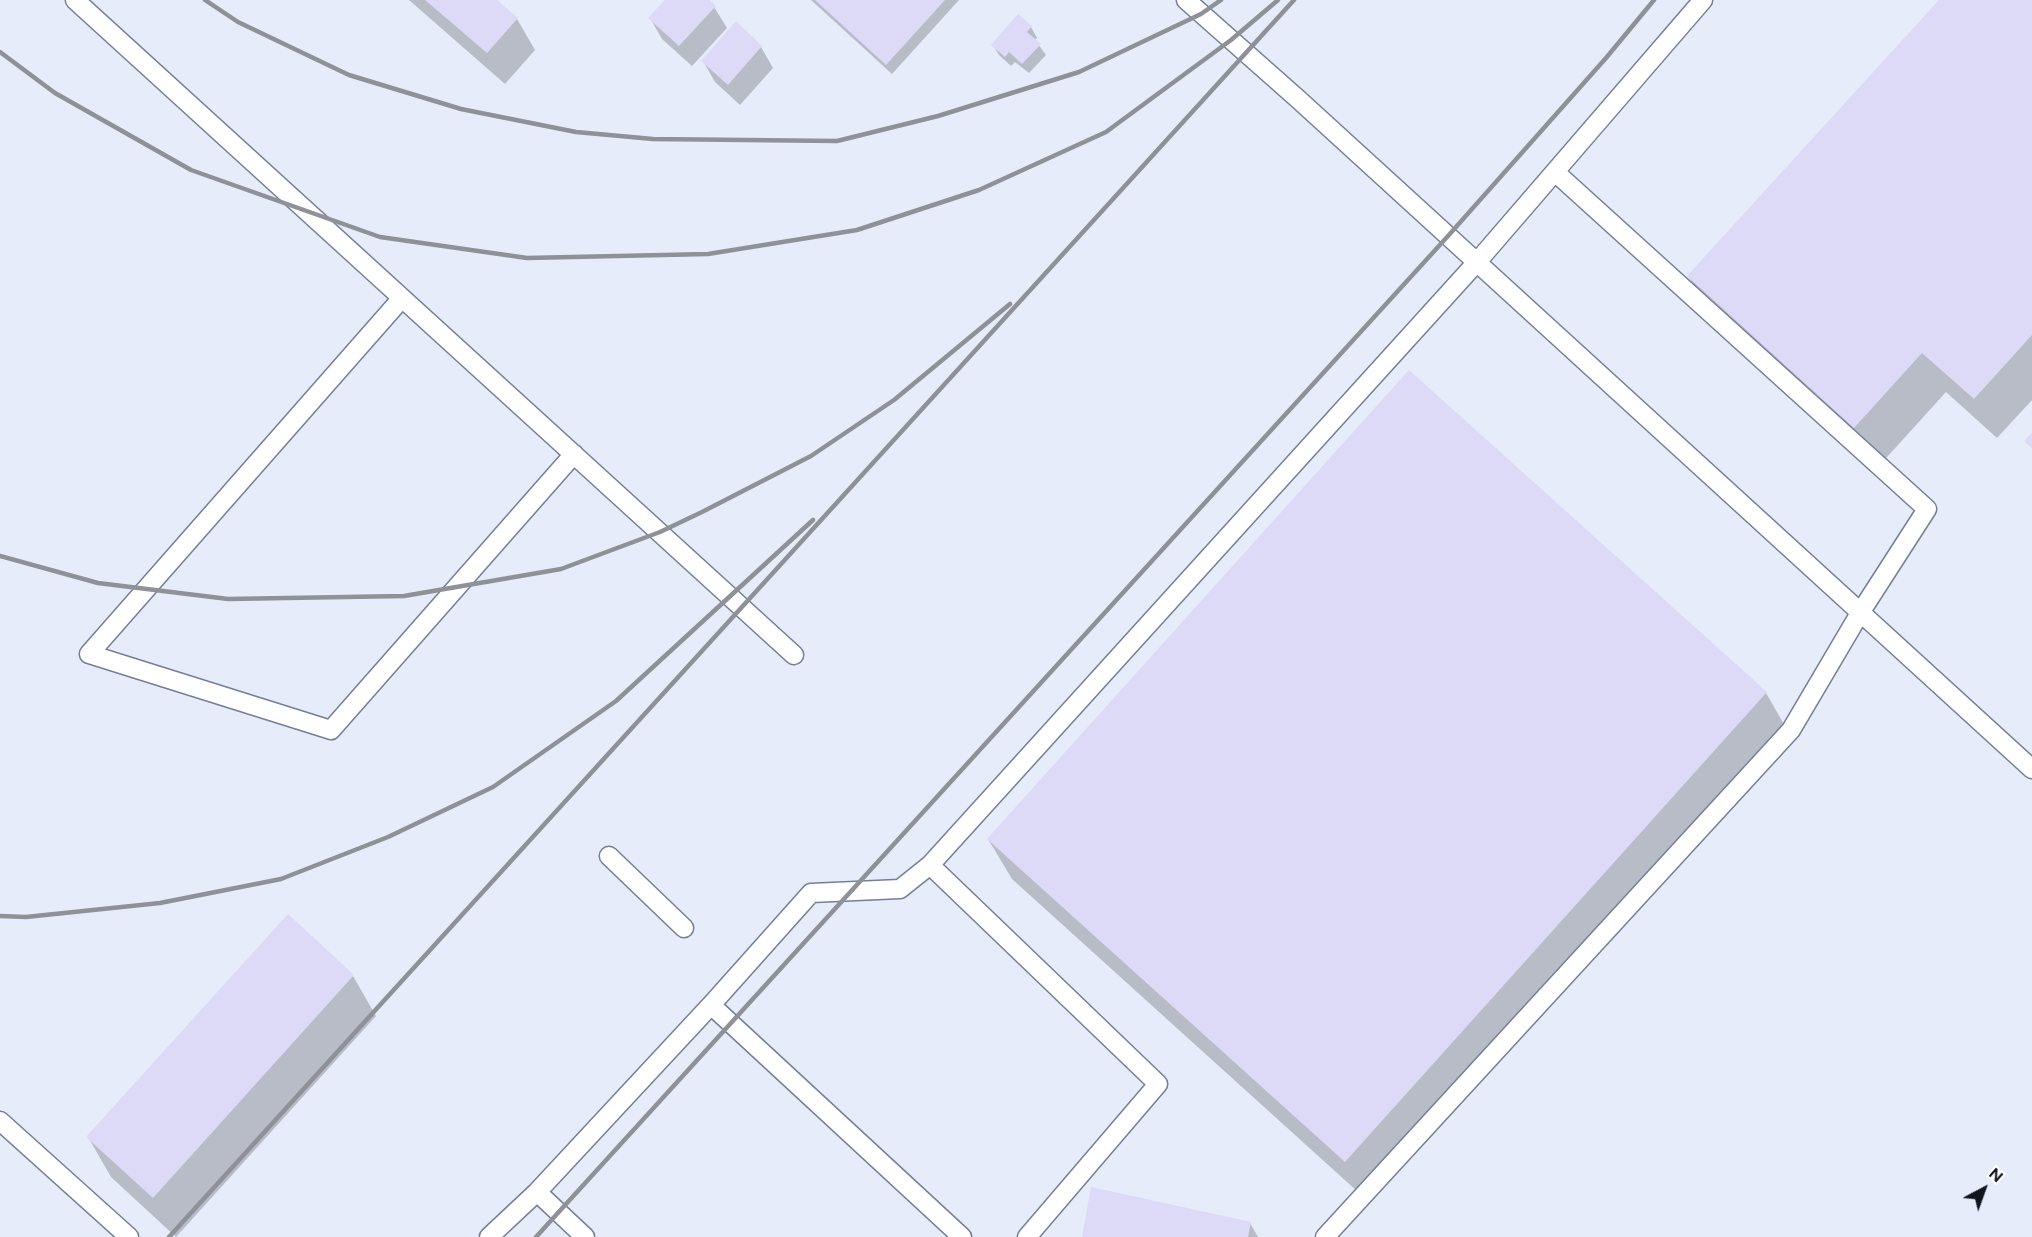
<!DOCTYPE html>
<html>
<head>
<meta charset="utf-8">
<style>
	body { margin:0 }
	#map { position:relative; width:2032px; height:1237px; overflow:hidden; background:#f6f8fe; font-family:Figtree,sans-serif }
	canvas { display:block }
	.north { position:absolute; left:1954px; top:1159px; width:60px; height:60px; -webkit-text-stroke:4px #fff; paint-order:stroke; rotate:41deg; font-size:16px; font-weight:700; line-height:24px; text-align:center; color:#10141d }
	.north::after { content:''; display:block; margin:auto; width:21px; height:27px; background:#10141d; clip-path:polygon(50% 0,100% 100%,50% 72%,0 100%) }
</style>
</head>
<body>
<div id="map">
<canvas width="2032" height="1237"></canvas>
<div class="north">N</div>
</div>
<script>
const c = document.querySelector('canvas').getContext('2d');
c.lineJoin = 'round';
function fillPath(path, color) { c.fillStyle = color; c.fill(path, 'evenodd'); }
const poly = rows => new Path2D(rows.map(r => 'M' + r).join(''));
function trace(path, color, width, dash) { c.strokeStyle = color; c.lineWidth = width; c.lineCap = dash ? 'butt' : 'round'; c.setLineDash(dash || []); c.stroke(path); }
fillPath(poly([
	[0,0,2032,0,2032,1237,0,1237]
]), '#e6ecf9');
fillPath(poly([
	[409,0,495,0,517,19,535,50,505,84],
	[667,0,707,0,714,7,727,28,692,66,662,39,650,18],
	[811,0,959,0,892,74],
	[1941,0,2032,0,2032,400,1997,438,1946,392,1878,467,1712,316,1688,276],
	[1018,17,1031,27,1037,38,1035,40,1046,55,1029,73,1015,62,1011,66,999,55,993,45],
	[761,47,773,68,740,105,715,82,703,61],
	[1409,372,1766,693,1789,733,1368,1201,1012,879,988,839],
	[353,976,376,1016,176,1237,111,1177,88,1137],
	[1250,1223,1258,1237,1083,1237]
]), '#0003');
fillPath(poly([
	[425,0,497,0,518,18,487,53],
	[665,0,709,0,716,6,679,46,648,18],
	[815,0,945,0,886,65],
	[1939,0,2032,0,2032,335,1974,399,1922,353,1854,428,1687,276],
	[1018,14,1032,26,1027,32,1041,44,1022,64,1009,52,1005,57,991,45],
	[736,21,762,46,728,85,701,61],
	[1409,370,1767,692,1345,1162,987,839],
	[2032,433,2032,448,2024,441],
	[288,914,354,975,153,1198,86,1137],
	[1091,1187,1251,1222,1248,1237,1082,1237]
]), '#dcdaf6');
const service = poly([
	[75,0,794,655],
	[1186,0,1298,99,2032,769],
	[402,298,89,654,331,730,574,454],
	[609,856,684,928],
	[711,1005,811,893,900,889,930,865],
	[0,1121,129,1237],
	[537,1192,585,1237],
	[489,1237,537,1192,711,1005,962,1237],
	[1027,1237,1158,1084,930,865,1477,262,1703,0],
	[1325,1237,1791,730,1860,613,1927,509,1555,172]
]);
trace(service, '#747f97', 21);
trace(service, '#fff', 18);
trace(poly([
	[205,0,238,22,349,75,461,109,576,132,653,139,837,141,938,116,1079,72,1201,14,1221,0],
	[0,52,55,93,191,170,380,237,527,258,708,254,857,230,979,190,1106,132,1231,40,1278,0],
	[0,556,98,583,228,599,404,596,561,569,660,532,702,512,811,456,894,400,1010,304],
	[0,916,26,917,160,903,281,879,388,837,493,787,616,701,813,520],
	[169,1237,1294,0],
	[536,1237,1448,236,1606,58,1654,0]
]), '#8e9198', 4.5);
</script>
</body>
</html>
